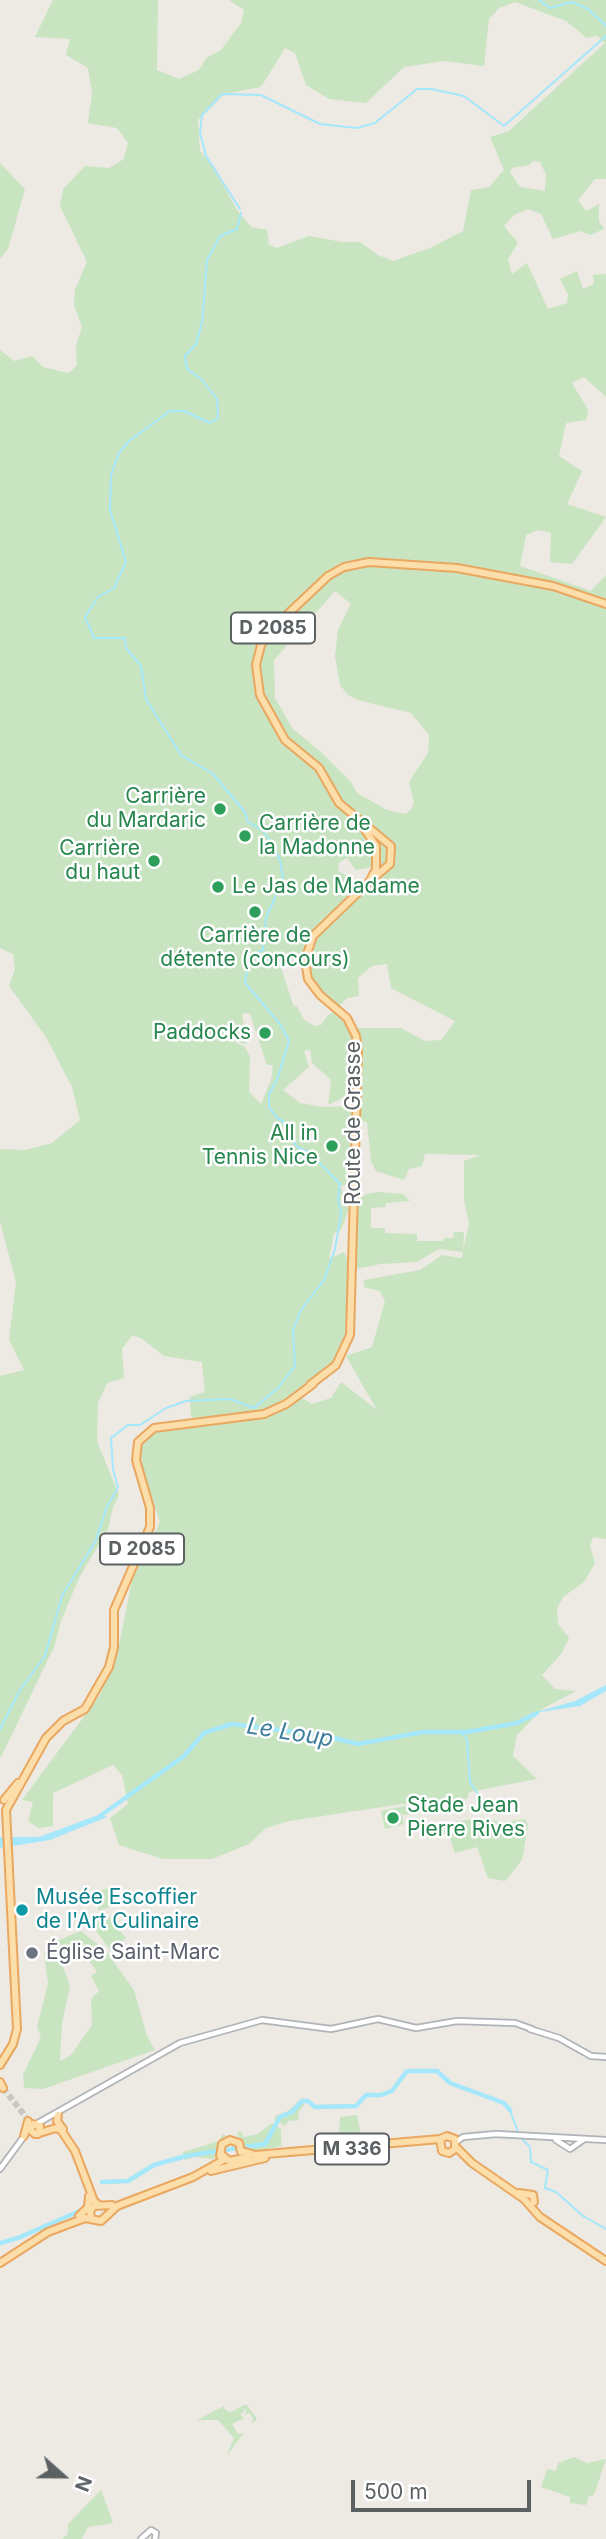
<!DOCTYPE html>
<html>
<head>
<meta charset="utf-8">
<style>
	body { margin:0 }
	#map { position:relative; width:606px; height:2539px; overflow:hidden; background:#ede9e3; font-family:Inter,sans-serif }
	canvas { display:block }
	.north { position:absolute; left:28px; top:2441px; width:70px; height:70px; -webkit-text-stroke:5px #fff; paint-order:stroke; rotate:111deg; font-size:19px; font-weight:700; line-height:28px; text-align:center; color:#5b6063 }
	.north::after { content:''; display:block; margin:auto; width:24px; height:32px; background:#5b6063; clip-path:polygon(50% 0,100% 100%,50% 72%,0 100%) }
	.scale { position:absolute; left:351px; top:2480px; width:180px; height:32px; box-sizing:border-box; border:4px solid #5b6063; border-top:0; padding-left:9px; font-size:21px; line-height:24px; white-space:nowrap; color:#5b6063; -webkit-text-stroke:5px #fff; paint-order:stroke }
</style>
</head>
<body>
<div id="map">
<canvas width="606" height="2539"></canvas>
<div class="north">N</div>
<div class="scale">500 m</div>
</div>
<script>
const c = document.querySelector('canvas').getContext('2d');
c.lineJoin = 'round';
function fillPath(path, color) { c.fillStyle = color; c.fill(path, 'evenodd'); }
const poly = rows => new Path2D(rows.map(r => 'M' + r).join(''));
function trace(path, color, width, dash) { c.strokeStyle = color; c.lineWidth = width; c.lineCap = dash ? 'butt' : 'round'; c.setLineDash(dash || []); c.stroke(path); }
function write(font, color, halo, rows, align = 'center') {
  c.font = font + ' Inter,sans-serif'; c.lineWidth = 5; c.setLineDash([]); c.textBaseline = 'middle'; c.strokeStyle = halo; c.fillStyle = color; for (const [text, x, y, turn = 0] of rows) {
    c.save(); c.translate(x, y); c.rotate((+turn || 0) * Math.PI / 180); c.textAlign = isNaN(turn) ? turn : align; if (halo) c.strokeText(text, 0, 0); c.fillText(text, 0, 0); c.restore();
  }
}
fillPath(poly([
	[53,0,158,0,157,70,179,79,199,70,206,58,221,50,241,23,244,10,229,0,606,0,606,179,595,179,578,200,586,211,599,204,599,221,604,229,590,235,581,231,553,239,541,214,528,209,514,215,504,226,518,243,508,259,512,274,527,263,548,309,567,303,568,295,560,279,577,271,583,289,594,284,593,275,606,274,606,397,584,377,572,383,588,410,586,420,566,423,559,456,582,471,567,504,606,517,572,564,550,562,551,533,538,530,526,535,520,566,591,591,606,575,606,1539,593,1537,590,1546,595,1563,584,1582,563,1597,557,1609,558,1624,569,1638,562,1653,542,1675,555,1689,576,1691,542,1709,517,1735,513,1756,537,1779,469,1792,467,1799,413,1807,409,1803,289,1821,266,1828,249,1844,212,1859,163,1859,119,1845,110,1818,128,1804,122,1775,113,1765,53,1793,53,1826,38,1828,28,1821,33,1802,22,1800,100,1695,119,1645,132,1580,160,1522,141,1465,140,1448,151,1432,161,1429,256,1417,300,1397,312,1404,331,1398,341,1382,377,1410,346,1356,372,1347,385,1301,380,1291,364,1287,364,1280,420,1270,442,1255,462,1258,463,1252,439,1249,417,1262,380,1264,356,1269,357,1201,366,1194,379,1192,403,1194,410,1201,386,1203,385,1207,371,1208,371,1228,385,1228,385,1233,417,1234,417,1241,443,1241,445,1238,453,1238,454,1232,464,1232,463,1251,469,1223,464,1200,464,1161,480,1155,425,1154,422,1166,409,1169,404,1180,376,1171,371,1161,367,1122,359,1121,354,1028,401,1028,425,1041,441,1040,455,1021,391,988,387,964,372,966,358,978,359,996,347,998,339,1006,315,986,308,958,317,936,382,876,372,867,356,870,347,858,339,863,338,871,350,877,357,889,310,936,304,953,281,968,294,1007,297,1006,304,1020,315,1026,321,1025,329,1014,336,1012,347,1022,355,1047,356,1091,328,1105,331,1080,312,1063,310,1050,304,1051,309,1067,283,1090,300,1103,322,1107,353,1106,351,1184,340,1186,344,1194,343,1205,349,1208,341,1230,334,1233,329,1259,344,1252,351,1266,348,1336,342,1353,317,1379,274,1408,196,1420,191,1415,190,1397,205,1392,202,1362,164,1356,141,1338,132,1335,122,1349,124,1378,107,1383,98,1403,97,1441,119,1495,113,1507,108,1529,79,1578,61,1621,54,1647,0,1759,0,1376,24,1370,9,1340,16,1282,0,1222,0,1149,25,1150,52,1143,80,1120,72,1087,46,1037,9,986,15,969,13,954,0,948,0,350,14,361,32,356,43,367,68,373,77,366,76,345,82,327,74,305,75,290,87,262,60,206,63,189,85,166,109,168,124,159,128,143,117,128,88,123,92,93,88,68,66,55,70,39,35,37],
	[515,2,566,21,587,38,597,36,605,43,509,131,490,137,504,170,489,187,471,190,463,231,430,248,393,261,378,255,360,242,342,242,309,236,277,248,269,245,267,230,251,227,237,210,213,167,200,151,198,120,224,94,261,87,285,48,295,53,306,85,329,99,366,103,404,67,445,61,484,66,489,19,499,8],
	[533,161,540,162,546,175,545,191,520,187,510,172,512,168,529,165],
	[335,591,351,604,338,630,335,656,340,685,348,695,358,700,411,713,429,735,428,753,409,782,414,803,411,810,405,814,387,810,357,793,351,782,322,753,292,728,275,698,274,660],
	[245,1013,250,1014,267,1065,273,1065,271,1080,261,1104,249,1092,250,1056,245,1047,232,1041,233,1035,234,1041,247,1044,242,1014],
	[0,163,25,189,8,249,0,259],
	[409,1805,410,1814,404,1815,401,1812,404,1824,385,1829,381,1811],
	[481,1818,503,1822,525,1819,528,1825,522,1860,505,1881,488,1878,477,1847,455,1853,448,1833,440,1836,432,1825],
	[111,1887,118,1904,99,1911,95,1893],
	[105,1912,126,1938,111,1951,88,1920],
	[81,1931,105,1950,134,1990,147,2036,155,2050,43,2089,24,2088,23,2075,41,2037,37,2027,48,1984,44,1953,49,1944],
	[78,1944,97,1972,91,1976,99,1991,91,1999,92,2025,71,2055,60,2061,62,2024,70,1986,58,1954],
	[302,2098,304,2106,298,2112,299,2120,288,2121,285,2126,275,2120,275,2116,288,2111],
	[357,2115,361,2135,321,2141,339,2136,340,2117],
	[272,2123,281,2129,281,2146,255,2152,245,2149,237,2133,240,2131,244,2137,258,2134],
	[223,2134,226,2136,219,2143,214,2159,195,2157,184,2160,183,2152,219,2141],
	[246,2404,257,2419,252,2424,253,2418,249,2413,245,2415,247,2410,243,2408,245,2411,240,2414,250,2424,244,2418,232,2424,238,2434,244,2433,227,2455,234,2438,218,2420,197,2420,224,2406,225,2410,231,2412],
	[574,2457,587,2463,606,2459,594,2495,589,2496,586,2505,570,2503,570,2497,541,2487,547,2469,556,2471,558,2463],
	[101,2490,113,2523,88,2527,82,2539,62,2539,68,2534,68,2524]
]), '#c8e4c0');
fillPath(poly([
	[606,1685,606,1691,580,1706,533,1713,575,1701],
	[101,1814,107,1817,50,1840,0,1848,0,1837,39,1837]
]), '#a5e7fb');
trace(poly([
	[539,0,550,8,572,2,588,9,606,26],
	[240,209,206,156,200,133,202,115,222,94,261,95,320,124,357,128,375,123,417,89,431,89,464,96,504,126,606,36],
	[0,1729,20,1690,45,1656,62,1596,96,1540,106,1509,118,1487,113,1469,111,1438,128,1425,140,1425,166,1408,186,1401,230,1399,254,1408,278,1388,295,1366,293,1330,301,1310,324,1280,335,1249,341,1213,338,1199,340,1184,310,1153,297,1147,283,1121,277,1118,269,1107,269,1094,277,1080,289,1041,280,1024,245,983,249,956,263,950,266,918,283,879,280,860,270,840,262,830,248,822,245,812,213,774,181,755,146,699,141,666,126,648,125,638,94,638,85,617,98,597,114,588,126,562,110,510,111,475,119,453,129,441,170,411,184,411,210,423,218,418,217,399,201,379,187,369,185,356,196,344,202,323,207,260,220,236,237,229,241,213],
	[460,1732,467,1739,470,1782,484,1803],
	[510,2110,518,2132],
	[521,2138,530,2147,531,2162,548,2170,545,2188,556,2192,583,2216,606,2229]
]), '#a5e7fb', 2);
trace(poly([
	[100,1816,184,1756,204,1733,232,1724,321,1735,358,1744,423,1732,467,1732,517,1723,537,1713],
	[102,2182,128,2181,154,2165,186,2156,265,2144,280,2117,292,2112,302,2101,308,2101,315,2107,356,2106,366,2095,381,2095,392,2091,406,2072,410,2071,437,2071,450,2083,504,2103,510,2110],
	[0,2243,18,2238,82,2210]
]), '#a5e7fb', 4.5);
trace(poly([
	[3,2088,26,2117]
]), '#c8c7c3', 6, [6, 3]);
const secondary = poly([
	[530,2029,559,2038,591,2056,606,2057],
	[38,2123,180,2043,262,2020,331,2029,378,2019,416,2028,457,2021,515,2023,532,2029],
	[556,2140,570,2149,583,2140],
	[456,2142,463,2137,496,2134,606,2140],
	[0,2169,25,2135],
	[141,2539,151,2530,156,2533,155,2539]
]);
const primary = poly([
	[369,882,390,864,391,846,339,803,319,768,285,740,260,695,256,665,261,645,271,630,328,576,344,567,369,562,457,568,553,586,606,604],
	[310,1385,336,1365,350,1335,358,1050,356,1036,347,1018,320,995,308,979,305,960,313,936,369,882,376,869,376,846,363,827],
	[4,1800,18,1783],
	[0,2065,13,2044,17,2029,6,1810,46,1738,63,1721,85,1709,109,1667,114,1647,114,1610,150,1527,150,1508,136,1460,138,1442,154,1428,264,1414,286,1404,313,1384],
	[0,2082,3,2088],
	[58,2115,57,2121,63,2129],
	[38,2134,40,2126,33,2124,30,2130,35,2134,36,2134,56,2128,61,2130,75,2151,94,2201,99,2205],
	[24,2136,28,2121],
	[456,2147,472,2163,524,2199],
	[242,2151,255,2155,440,2139,447,2136,455,2139,455,2149,449,2153,442,2151,440,2139],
	[221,2154,229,2161,249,2157],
	[220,2156,222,2144,230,2140,239,2143,241,2152],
	[211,2171,265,2158],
	[519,2193,533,2195,534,2202],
	[524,2199,540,2217,606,2261],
	[79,2216,88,2207,89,2196],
	[91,2218,90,2211,94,2206,112,2205],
	[0,2263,48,2232,85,2218,101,2221,117,2206,193,2177,225,2159]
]);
trace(secondary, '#b0b4b8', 8);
trace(primary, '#eaa75f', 10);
trace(secondary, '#fff', 4.5);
trace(primary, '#fbdeaa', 6);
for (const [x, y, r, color] of [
	[220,809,7,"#2e9e5b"],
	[245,836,7,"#2e9e5b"],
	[154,861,7,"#2e9e5b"],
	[218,887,7,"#2e9e5b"],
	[255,912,7,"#2e9e5b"],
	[265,1033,7,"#2e9e5b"],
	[332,1146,7,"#2e9e5b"],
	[393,1818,7,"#2e9e5b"],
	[22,1910,7,"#0f9aa8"],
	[32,1953,7,"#6b7280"]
]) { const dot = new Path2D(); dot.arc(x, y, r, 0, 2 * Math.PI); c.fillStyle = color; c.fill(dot); trace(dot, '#fff', 2.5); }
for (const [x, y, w] of [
	[273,628,84],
	[142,1549,84],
	[352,2149,74]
]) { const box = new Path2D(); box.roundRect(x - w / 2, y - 15.5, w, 31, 5); c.fillStyle = '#fff'; c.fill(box); trace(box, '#5b6063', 2); }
write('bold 19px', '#5b6063', null, [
	["D 2085",273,628],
	["D 2085",142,1549],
	["M 336",352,2149]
]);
write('21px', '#27864d', '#fff', [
	["Carrière",206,797],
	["du Mardaric",206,821],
	["Carrière de",259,824,"left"],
	["la Madonne",259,848,"left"],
	["Carrière",140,849],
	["du haut",140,873],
	["Le Jas de Madame",232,887,"left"],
	["Carrière de",255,936,"center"],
	["détente (concours)",255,960,"center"],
	["Paddocks",251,1033],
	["All in",318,1134],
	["Tennis Nice",318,1158],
	["Stade Jean",407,1806,"left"],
	["Pierre Rives",407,1830,"left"]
], 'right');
write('21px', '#5b6063', '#fff', [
	["Route de Grasse",354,1123,-90]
]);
write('21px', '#0d838f', '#fff', [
	["Musée Escoffier",36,1898],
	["de l'Art Culinaire",36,1922]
], 'left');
write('21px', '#5b616d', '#fff', [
	["Église Saint-Marc",46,1953]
], 'left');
write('italic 23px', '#3e7e9b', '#fff', [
	["Le Loup",290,1733,9]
]);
</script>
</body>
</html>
